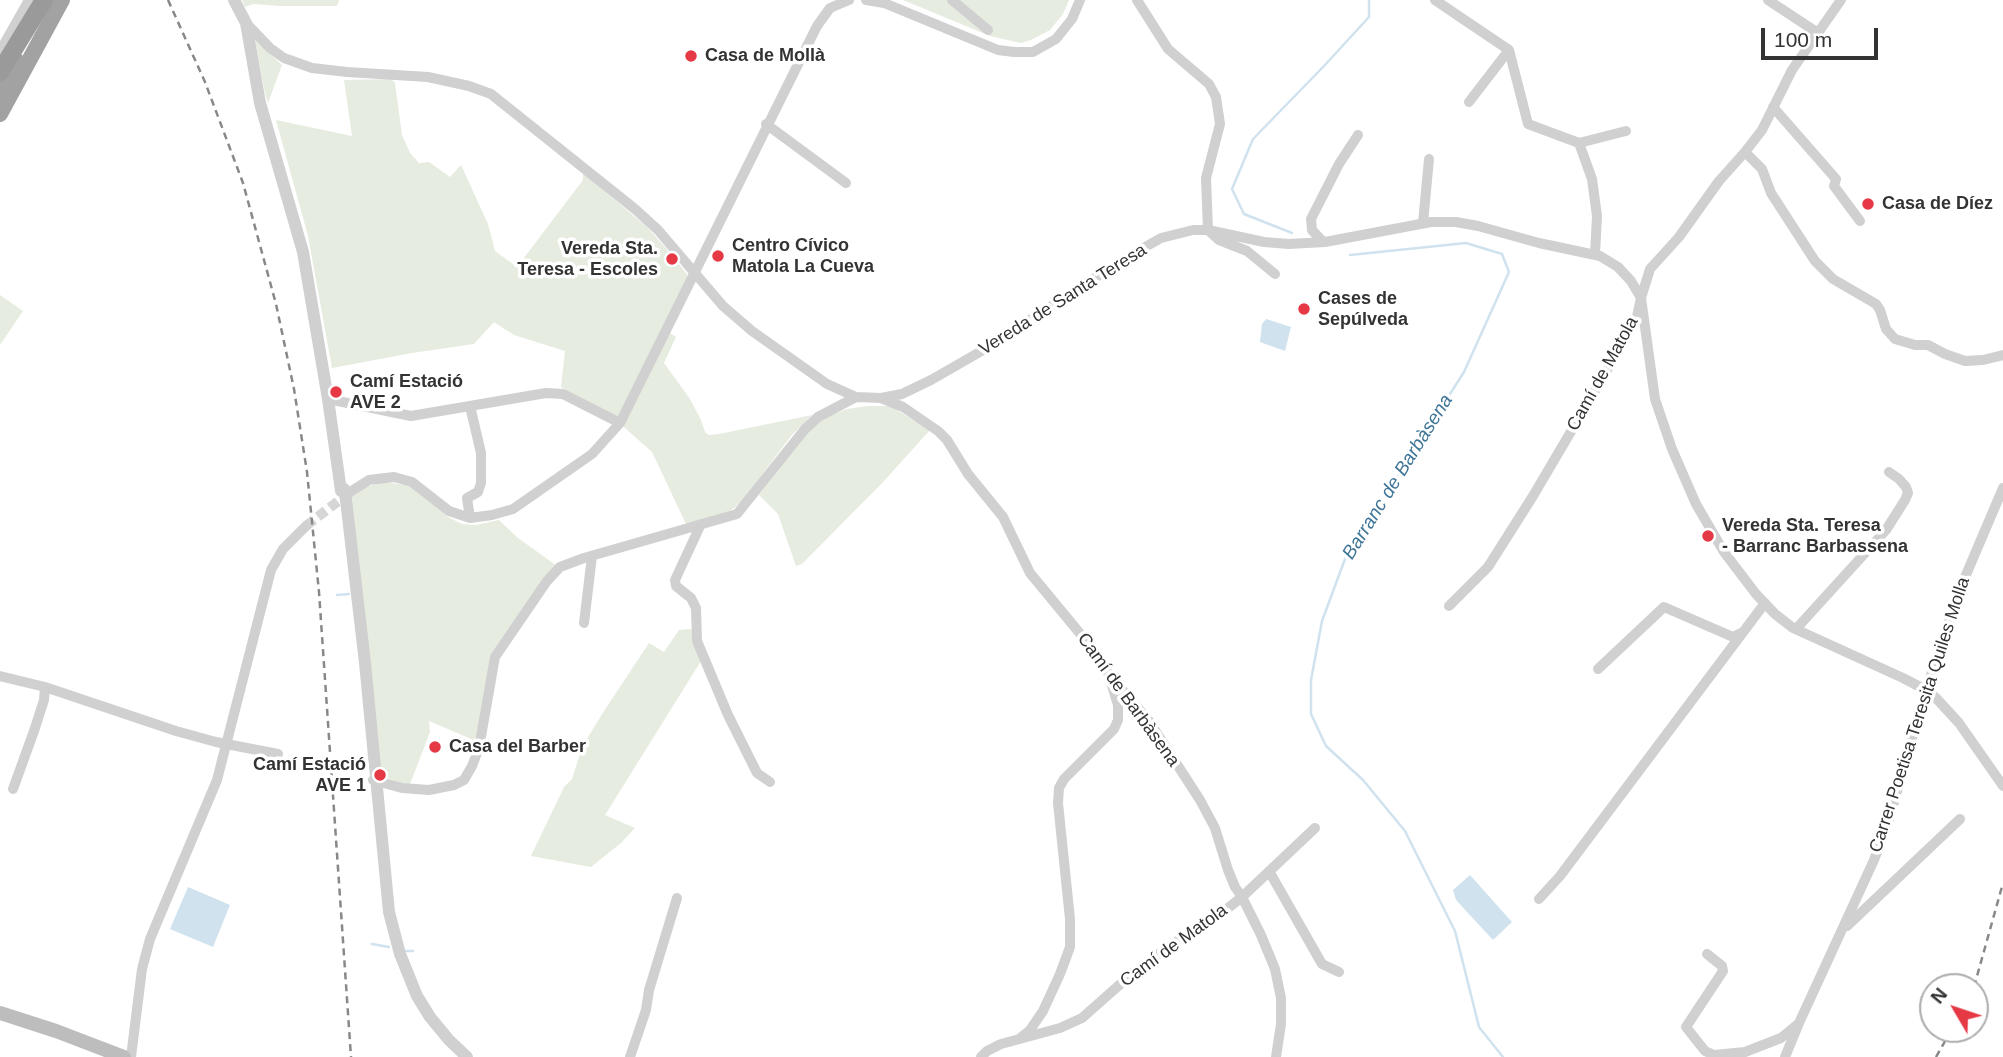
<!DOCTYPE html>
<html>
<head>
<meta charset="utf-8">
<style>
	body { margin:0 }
	#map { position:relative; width:2003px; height:1057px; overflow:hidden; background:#fff; font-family:Helvetica,sans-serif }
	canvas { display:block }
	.north { position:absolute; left:1919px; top:973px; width:70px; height:70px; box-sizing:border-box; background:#fff; border:2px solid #adadad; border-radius:50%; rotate:309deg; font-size:19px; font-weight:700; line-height:28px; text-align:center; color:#333 }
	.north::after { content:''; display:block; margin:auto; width:24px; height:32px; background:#e63946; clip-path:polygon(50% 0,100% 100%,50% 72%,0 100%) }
	.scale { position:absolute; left:1761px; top:28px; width:117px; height:32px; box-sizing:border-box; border:4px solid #333; border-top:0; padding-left:9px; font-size:21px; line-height:24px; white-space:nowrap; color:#333; -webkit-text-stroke:5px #fff; paint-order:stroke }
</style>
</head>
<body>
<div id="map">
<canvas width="2003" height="1057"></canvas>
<div class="north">N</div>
<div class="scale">100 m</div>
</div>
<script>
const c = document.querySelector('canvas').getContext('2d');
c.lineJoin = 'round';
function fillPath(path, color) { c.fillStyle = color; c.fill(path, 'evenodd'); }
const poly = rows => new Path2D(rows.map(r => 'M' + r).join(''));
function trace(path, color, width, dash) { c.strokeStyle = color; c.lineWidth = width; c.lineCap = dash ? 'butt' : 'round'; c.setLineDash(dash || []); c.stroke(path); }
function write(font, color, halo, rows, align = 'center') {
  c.font = font + ' Helvetica,sans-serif'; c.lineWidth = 7; c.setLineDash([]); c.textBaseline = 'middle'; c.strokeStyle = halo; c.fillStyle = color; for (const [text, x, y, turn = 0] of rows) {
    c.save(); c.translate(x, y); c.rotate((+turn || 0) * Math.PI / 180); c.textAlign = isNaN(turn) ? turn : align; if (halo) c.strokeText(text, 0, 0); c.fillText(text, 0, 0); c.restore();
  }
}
fillPath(poly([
	[242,0,339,0,337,6,279,6,253,4,245,7],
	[903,0,1069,0,1063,14,1050,30,1031,40,1021,43,990,36],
	[255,40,282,65,268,103,265,93],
	[391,79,395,83,402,135,410,153,419,163,429,162,450,177,461,165,488,224,495,251,517,267,583,180,583,173,647,227,665,247,694,283,670,333,676,337,664,363,690,399,701,420,705,432,709,435,719,434,812,415,791,436,742,501,733,509,720,516,686,524,652,452,625,428,561,387,565,351,514,335,494,322,474,344,412,353,332,368,308,236,276,120,352,136,344,80],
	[0,295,23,311,0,345],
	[868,406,890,406,930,430,884,481,802,564,796,566,778,514,759,495,805,435,821,419,847,409],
	[386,482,410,486,448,517,462,524,476,525,499,520,518,538,557,566,491,671,476,741,429,721,430,732,410,784,399,783,380,775,348,499,365,487],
	[690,629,695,633,701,661,605,815,635,828,621,843,591,867,531,856,564,787,572,779,582,747,604,711,649,643,664,652,679,630]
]), '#e6ecdf');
fillPath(poly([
	[1266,319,1291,327,1285,351,1260,342,1262,324],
	[1470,875,1512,922,1493,940,1456,900,1453,890],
	[188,887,230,905,213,947,170,929]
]), '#cfe2ee');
trace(poly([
	[1292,233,1244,214,1232,189,1253,139,1324,66,1369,17,1369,0],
	[1350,255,1466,243,1502,254,1509,272,1464,372,1345,559,1322,621,1311,680,1311,714,1326,746,1363,780,1405,831,1455,931,1479,1027,1503,1057],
	[337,595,349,594],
	[372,944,389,947],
	[405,951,413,951]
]), '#cfe2ee', 2.5);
trace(poly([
	[306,526,350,492]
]), '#d6d6d6', 10, [10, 5]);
trace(poly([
	[866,0,884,3,998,50,1014,52,1033,52,1056,39,1072,19,1080,0],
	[952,0,988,30],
	[1137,0,1168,49,1209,84,1216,97,1220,124,1206,178,1208,230,1219,240,1247,251,1275,274],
	[1435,0,1509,50,1528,124,1579,143,1592,179,1597,216,1595,254],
	[1768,0,1818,33],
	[246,23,270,48,284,58,312,68,347,72,428,77,469,86,491,94,635,209,658,230,723,306,752,331,827,384,856,397,881,398,902,394,931,380,985,349,1124,259,1161,238,1193,230,1208,230,1264,242,1289,244,1325,242,1431,222,1456,222,1478,226,1539,243,1600,256,1618,267,1631,281,1641,298,1655,399,1672,449,1696,504,1724,552,1756,594,1775,614,1793,628,1903,678,1926,690,1936,698,1959,723,2003,786],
	[0,51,29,0],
	[1469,102,1509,50],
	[1773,107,1836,179,1834,186,1860,221],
	[766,124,846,183],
	[1579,143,1626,131],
	[1745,152,1762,169,1771,193,1815,261,1833,279,1876,304,1880,310,1886,329,1895,339,1915,345,1928,345,1945,354,1965,361,1983,360,2003,355],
	[1423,223,1429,159],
	[1323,242,1312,230,1311,219,1339,164,1358,135],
	[881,398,903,407,938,431,947,440,968,474,1003,517,1030,573,1087,642,1099,662,1149,721,1200,800,1215,828,1228,870,1235,887,1242,897,1261,935,1275,969,1281,998,1281,1024,1276,1057],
	[328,399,411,416,546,393,563,394,620,423],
	[470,406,481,453,481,483,478,492,467,498,470,518],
	[350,492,369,480,394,477,412,482,449,511,470,518,492,515,513,509,592,454,620,423,817,26,830,8,849,0],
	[701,524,675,580,676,586,691,598,696,608,697,641,728,715,757,773,770,782],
	[1449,606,1488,567,1533,496,1636,321,1641,298,1650,269,1679,237,1719,181,1745,152,1762,130,1792,70,1841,0],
	[584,623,592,556],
	[1796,629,1886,530,1905,500,1908,493,1906,487,1899,479,1889,472],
	[1598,669,1664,607,1733,637,1741,633],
	[0,676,45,687,176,731,216,742,278,754],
	[373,780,402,788,429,790,454,785,464,780,472,766,479,748,495,657,547,581,560,567,584,558,737,514,805,429,818,417,856,397],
	[13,789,34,731,44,700,45,687],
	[1269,871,1322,964,1339,972],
	[1539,899,1560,876,1765,603],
	[1847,926,1960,819],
	[1707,954,1722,966,1723,971,1686,1027,1705,1051,1714,1055,1745,1052,1781,1038,1798,1024],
	[1019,1039,1030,1030,1043,1011,1060,974,1070,947,1070,919,1058,803,1059,788,1064,779,1114,729,1118,720,1118,705,1110,679],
	[131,1057,142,969,150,939,217,780,271,570,283,549,306,526],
	[630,1057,646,1010,649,990,677,898],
	[981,1057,987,1051,1001,1044,1060,1028,1082,1018,1134,972,1168,947,1218,916,1242,897,1315,828],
	[1785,1057,1799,1023,1874,860,1890,816,1926,690,1960,589,2003,488]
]), '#d0d0d0', 10);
trace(poly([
	[234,0,246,23,260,103,303,252,328,399,341,491],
	[346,500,365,663,389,912,400,954,417,996,430,1017,449,1040,467,1057]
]), '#d0d0d0', 12);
trace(poly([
	[0,1013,56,1031,124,1057]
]), '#bdbdbd', 14);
trace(poly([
	[0,90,16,60],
	[0,114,62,0]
]), '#a2a2a2', 16);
trace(poly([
	[0,72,44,0]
]), '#9a9a9a', 18);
trace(poly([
	[168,0,205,82,243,183,276,304,294,389,307,472,319,592,351,1057],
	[1974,987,2003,883],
	[1936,1057,1952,1029]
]), '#888', 2.5, [7, 5]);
trace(poly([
	[344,489,346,500]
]), '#d0d0d0', 12);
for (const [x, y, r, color] of [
	[691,56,7,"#e63946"],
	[1868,204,7,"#e63946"],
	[718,256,7,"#e63946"],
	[672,259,7,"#e63946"],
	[1304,309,7,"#e63946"],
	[336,392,7,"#e63946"],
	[1708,536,7,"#e63946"],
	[435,747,7,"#e63946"],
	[380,775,7,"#e63946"]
]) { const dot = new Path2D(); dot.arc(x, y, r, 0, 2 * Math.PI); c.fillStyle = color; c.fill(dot); trace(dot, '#fff', 2.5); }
write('bold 18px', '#333', '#fff', [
	["Casa de Mollà",705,56],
	["Casa de Díez",1882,204],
	["Centro Cívico",732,246],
	["Matola La Cueva",732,267],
	["Vereda Sta.",658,249,"right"],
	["Teresa - Escoles",658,270,"right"],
	["Cases de",1318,299],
	["Sepúlveda",1318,320],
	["Camí Estació",350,382],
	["AVE 2",350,403],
	["Vereda Sta. Teresa",1722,526],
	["- Barranc Barbassena",1722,547],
	["Casa del Barber",449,747],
	["Camí Estació",366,765,"right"],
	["AVE 1",366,786,"right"]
], 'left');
write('18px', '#333', '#fff', [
	["Vereda de Santa Teresa",1063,300,-32],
	["Camí de Matola",1603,374,-61],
	["Camí de Barbàsena",1128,700,54],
	["Carrer Poetisa Teresita Quiles Molla",1920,715,-72],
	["Camí de Matola",1174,946,-36]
]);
write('italic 19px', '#3f7597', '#fff', [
	["Barranc de Barbàsena",1398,477,-58]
]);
</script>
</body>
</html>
